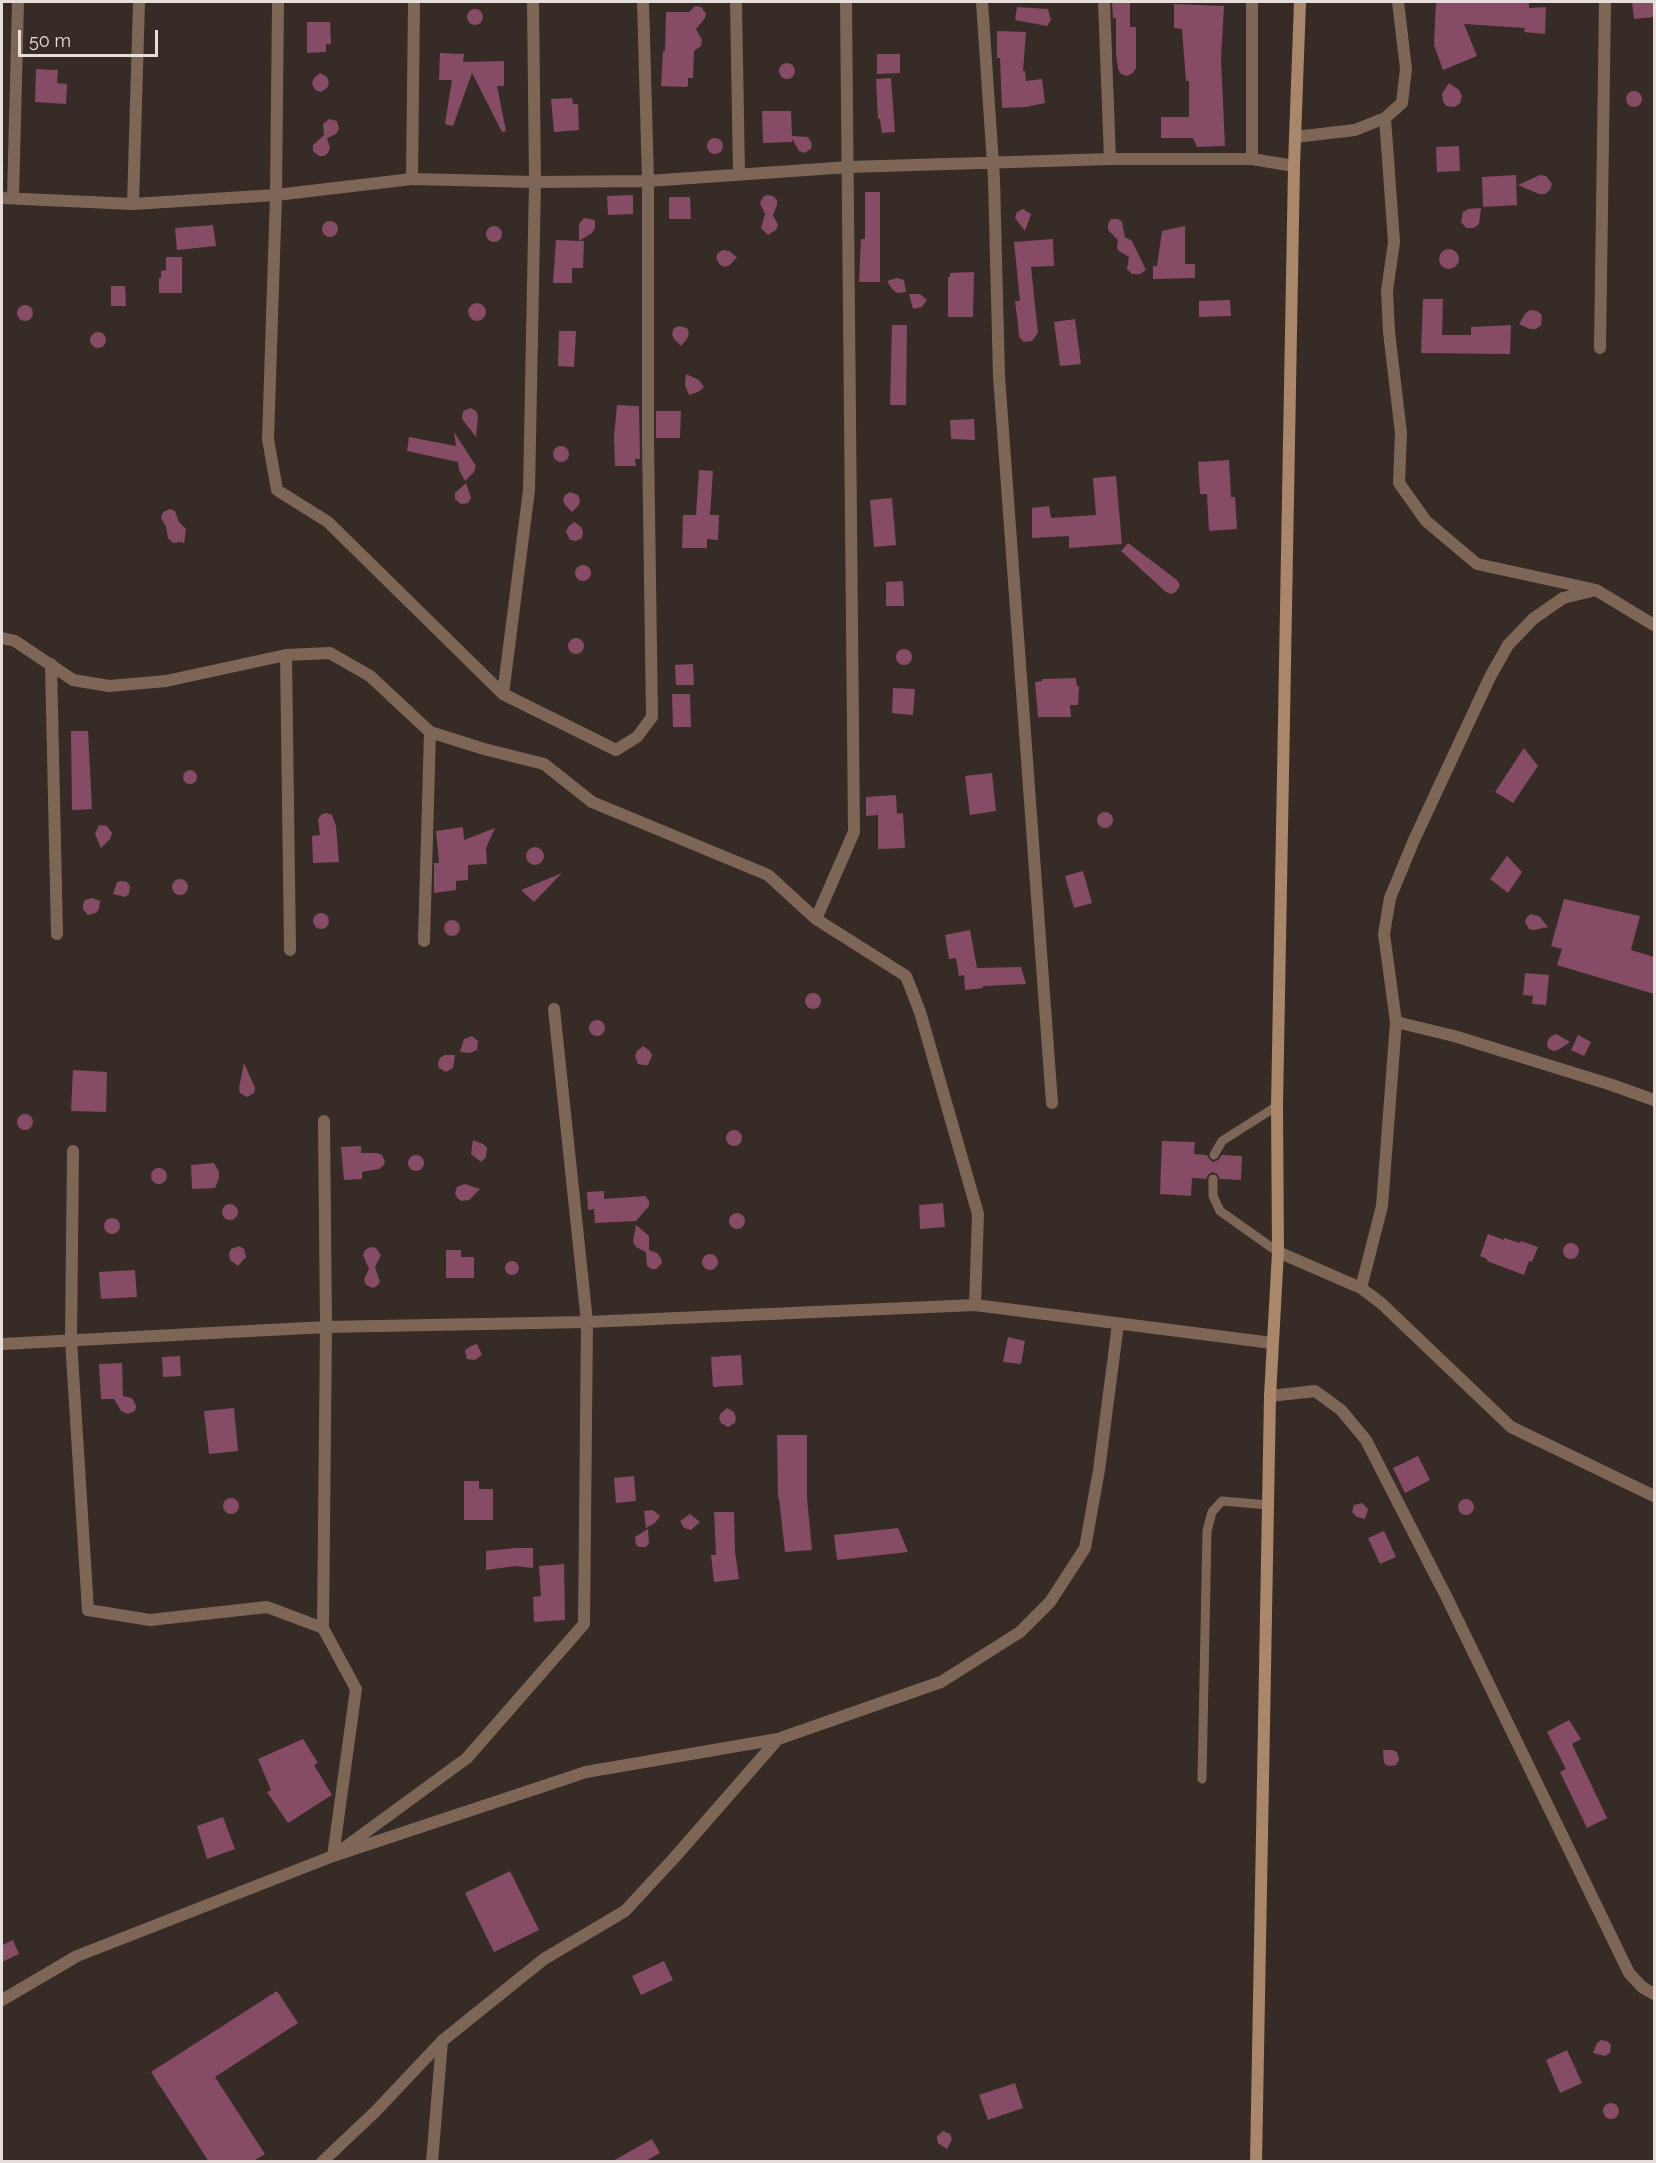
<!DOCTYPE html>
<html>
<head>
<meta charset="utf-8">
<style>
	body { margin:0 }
	#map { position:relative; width:1656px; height:2163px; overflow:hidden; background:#362b25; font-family:Raleway,sans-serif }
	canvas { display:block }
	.frame { position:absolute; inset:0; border:3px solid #e5deda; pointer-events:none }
	.scale { position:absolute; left:18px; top:30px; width:140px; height:27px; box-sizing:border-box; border:3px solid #e5deda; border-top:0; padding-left:8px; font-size:18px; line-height:21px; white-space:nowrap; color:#e5deda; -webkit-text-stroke:4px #362b25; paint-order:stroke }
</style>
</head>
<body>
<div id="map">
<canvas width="1656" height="2163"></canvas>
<div class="frame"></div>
<div class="scale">50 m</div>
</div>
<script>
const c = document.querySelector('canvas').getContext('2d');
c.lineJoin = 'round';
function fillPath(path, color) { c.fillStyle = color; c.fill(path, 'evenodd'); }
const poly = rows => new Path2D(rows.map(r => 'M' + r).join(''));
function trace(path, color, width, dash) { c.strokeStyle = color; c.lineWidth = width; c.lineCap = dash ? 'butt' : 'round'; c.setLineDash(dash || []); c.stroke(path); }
fillPath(poly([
	[1112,2,1130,2,1130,27,1136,27,1136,68,1133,73,1127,76,1121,74,1118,69,1116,54,1116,18,1113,18],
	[1436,2,1529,2,1529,8,1546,7,1545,34,1524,32,1525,28,1464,24,1477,56,1443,70,1434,45],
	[1632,2,1654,2,1654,17,1634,19],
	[1174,4,1224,6,1221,59,1225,146,1197,147,1193,138,1161,138,1161,117,1189,117,1189,81,1186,81,1182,29,1174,28],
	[695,6,701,7,706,13,705,18,696,29,702,40,701,46,694,51,693,78,688,78,688,86,685,87,661,86,663,51,665,51,666,12,689,12],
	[1017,7,1048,9,1051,20,1047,26,1015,20],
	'467 17a8 8 0 1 1 16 0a8 8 0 1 1-16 0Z',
	[307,22,330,22,331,44,326,44,326,52,307,53],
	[997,31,1026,32,1023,71,1025,71,1026,81,1042,79,1045,103,1026,107,1002,108,1000,58,997,58],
	[440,53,464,54,463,62,504,61,504,86,497,86,506,131,502,132,472,73,453,126,445,124,452,80,439,80],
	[877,54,900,54,900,73,877,74],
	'779 71a8 8 0 1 1 16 0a8 8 0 1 1-16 0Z',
	[36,69,58,70,57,83,67,84,66,104,35,102],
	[320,73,327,77,329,83,327,88,321,92,315,90,312,83,314,78],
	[891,78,895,132,882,133,880,119,878,119,876,79],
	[1449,83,1459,90,1462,96,1460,103,1455,107,1446,106,1443,101,1442,94],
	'1626 99a8 8 0 1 1 16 0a8 8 0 1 1-16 0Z',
	[572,98,573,104,578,104,579,130,554,132,551,99],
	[762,111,791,111,792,136,808,137,812,144,811,149,804,153,799,151,792,139,792,142,763,143],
	[329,119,337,121,339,129,336,134,327,138,330,148,328,153,324,156,319,156,313,151,313,145,324,135,323,124],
	'707 146a8 8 0 1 1 16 0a8 8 0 1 1-16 0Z',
	[1459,146,1460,171,1437,172,1436,147],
	[1516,175,1517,205,1483,207,1482,177],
	[1540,175,1546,176,1552,184,1550,190,1545,194,1539,194,1518,185],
	[865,192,880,192,880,282,859,282,861,239,865,239],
	[633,195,633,214,608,215,607,196],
	[767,195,773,196,777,200,777,205,773,215,778,225,776,230,768,235,761,228,765,214,760,203,763,197],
	[669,197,690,197,691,219,669,219],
	[1481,208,1479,224,1474,228,1466,228,1461,222,1463,212,1468,209],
	[1023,209,1031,214,1025,231,1015,218,1017,212],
	[584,218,595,220,595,228,592,233,579,241,584,241,583,268,572,268,572,283,553,283,556,240,579,241,579,224],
	[1111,219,1118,219,1122,222,1125,237,1132,241,1146,270,1140,274,1132,274,1127,269,1129,257,1119,251,1117,248,1118,240,1108,230,1108,224],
	'322 229a8 8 0 1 1 16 0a8 8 0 1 1-16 0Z',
	[213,225,216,246,177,250,175,228],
	'486 234a8 8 0 1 1 16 0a8 8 0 1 1-16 0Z',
	[1185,226,1185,264,1195,264,1195,278,1153,279,1153,266,1157,266,1162,231],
	[1053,239,1054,266,1031,267,1038,333,1032,341,1024,342,1019,337,1018,324,1015,301,1020,301,1014,242],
	'1439 259a10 10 0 1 1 20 0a10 10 0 1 1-20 0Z',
	[723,250,729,251,737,257,730,265,725,267,720,265,716,258,718,253],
	[166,257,182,257,182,293,159,293,159,278,161,278,161,271,166,270],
	[974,272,973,317,948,317,948,277,950,277,950,273],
	[897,278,904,280,906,292,897,293,892,289,887,281],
	[111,286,125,286,126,306,111,306],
	[909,294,920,294,927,300,922,307,913,309],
	[1423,299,1443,299,1442,335,1471,335,1471,327,1511,325,1510,354,1421,353],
	[1230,300,1231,316,1199,317,1199,301],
	'468 312a9 9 0 1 1 18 0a9 9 0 1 1-18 0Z',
	'17 313a8 8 0 1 1 16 0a8 8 0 1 1-16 0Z',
	[1530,310,1537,311,1542,315,1541,325,1536,329,1530,329,1519,324,1525,314],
	[1075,319,1081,364,1060,366,1054,322],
	[892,325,907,325,906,405,890,405],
	[679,326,687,328,689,333,687,339,681,346,674,339,672,334,674,328],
	[559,331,576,331,574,367,558,366],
	'90 340a8 8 0 1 1 16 0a8 8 0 1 1-16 0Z',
	[686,374,699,380,704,387,698,392,689,395,685,385],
	[617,405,639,406,640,459,635,459,636,466,615,466,614,437],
	[471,408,476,411,478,416,476,437,462,419,463,411],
	[656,411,681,411,680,438,656,438],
	[974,419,975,440,951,439,950,420],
	[454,432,476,466,474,472,465,481,459,470,458,462,407,451,409,437,456,446],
	'553 454a8 8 0 1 1 16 0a8 8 0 1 1-16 0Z',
	[1229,460,1231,497,1235,497,1237,529,1209,531,1207,494,1200,494,1198,462],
	[699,470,713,471,710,515,719,515,718,540,707,539,707,548,682,548,683,515,696,515],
	[1116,476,1122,544,1069,548,1069,536,1032,538,1032,508,1049,506,1051,518,1096,515,1093,478],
	[466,483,471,498,468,503,461,504,455,499,455,493],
	[570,492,578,495,580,500,579,505,572,512,565,505,563,500,565,495],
	[892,498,896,545,874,547,870,500],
	[170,509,175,511,179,522,186,529,184,544,182,542,173,543,168,538,166,527,161,518,163,512],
	[574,522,581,527,583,532,582,538,576,541,570,540,566,532,568,527],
	[1128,543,1177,580,1180,585,1176,592,1171,594,1166,592,1121,551],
	'575 573a8 8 0 1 1 16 0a8 8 0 1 1-16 0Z',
	[903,581,904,606,886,606,886,582],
	'568 646a8 8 0 1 1 16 0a8 8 0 1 1-16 0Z',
	'896 657a8 8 0 1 1 16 0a8 8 0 1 1-16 0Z',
	[693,664,694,685,676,685,675,665],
	[1076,678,1077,686,1079,686,1078,705,1070,705,1071,717,1038,717,1035,682,1042,681,1042,679],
	[893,688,915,689,913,715,892,713],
	[672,694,690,694,691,727,673,727],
	[71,731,88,731,92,809,72,810],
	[1524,748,1538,766,1513,803,1495,792],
	'183 777a7 7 0 1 1 14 0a7 7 0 1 1-14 0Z',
	[992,773,996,811,970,815,965,776],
	[896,795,897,814,903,813,905,848,878,849,878,815,866,816,866,797],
	'1097 820a8 8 0 1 1 16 0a8 8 0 1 1-16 0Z',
	[327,813,332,815,336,826,339,862,313,863,312,836,320,835,318,819,322,814],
	[99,825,107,826,112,833,110,839,101,848,95,834],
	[463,827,464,840,495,828,486,848,487,864,468,865,468,880,456,881,456,890,434,893,434,863,439,863,436,831],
	'526 856a9 9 0 1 1 18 0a9 9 0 1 1-18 0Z',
	[1507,856,1522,872,1508,893,1490,879],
	[1083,871,1092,903,1074,908,1065,876],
	[562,873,534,902,521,890],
	'172 887a8 8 0 1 1 16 0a8 8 0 1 1-16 0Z',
	[121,881,127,882,130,886,129,894,125,897,113,894,117,882],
	[92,898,100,901,99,909,96,913,88,915,83,909,83,904,85,900],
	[1564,899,1640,916,1631,950,1654,957,1654,994,1557,965,1562,949,1551,946],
	'313 921a8 8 0 1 1 16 0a8 8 0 1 1-16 0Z',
	[1531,914,1539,916,1548,927,1534,930,1529,929,1525,922,1527,917],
	'444 928a8 8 0 1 1 16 0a8 8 0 1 1-16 0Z',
	[970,930,977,968,1021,967,1026,984,983,986,983,988,965,990,964,975,959,976,956,958,949,959,945,935],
	[1525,973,1549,975,1546,1005,1532,1004,1533,996,1523,995],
	'805 1001a8 8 0 1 1 16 0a8 8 0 1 1-16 0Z',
	'589 1028a8 8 0 1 1 16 0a8 8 0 1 1-16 0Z',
	[1555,1034,1558,1035,1570,1042,1558,1050,1553,1051,1548,1048,1547,1043,1549,1038],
	[1578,1035,1591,1042,1584,1056,1571,1050],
	[472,1036,478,1041,477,1050,470,1053,460,1052,464,1039],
	[643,1046,650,1051,652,1056,648,1065,644,1065,638,1064,635,1056,637,1051],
	[444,1055,455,1055,453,1068,446,1072,439,1068,438,1063,440,1058],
	[244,1063,255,1088,254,1093,247,1097,240,1093,239,1088],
	[73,1070,107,1072,106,1112,71,1111],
	'17 1122a8 8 0 1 1 16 0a8 8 0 1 1-16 0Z',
	'726 1138a8 8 0 1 1 16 0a8 8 0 1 1-16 0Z',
	[473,1140,483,1144,487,1148,486,1157,481,1162,471,1154],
	[1162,1141,1195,1142,1194,1154,1207,1155,1209,1159,1213,1162,1218,1160,1222,1155,1242,1156,1241,1180,1220,1179,1217,1174,1212,1172,1208,1175,1206,1179,1192,1178,1191,1196,1160,1194],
	[361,1146,361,1153,377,1153,382,1155,385,1162,383,1166,379,1169,362,1172,362,1179,344,1180,341,1147],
	'408 1163a8 8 0 1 1 16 0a8 8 0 1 1-16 0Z',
	[214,1163,219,1172,219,1178,215,1188,192,1189,191,1165],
	'151 1176a8 8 0 1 1 16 0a8 8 0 1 1-16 0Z',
	[465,1184,480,1189,469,1200,461,1201,457,1198,455,1193,457,1187],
	[604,1191,604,1199,645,1196,649,1201,649,1206,636,1221,595,1223,594,1209,588,1210,587,1192],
	[943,1203,945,1227,920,1229,919,1205],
	'222 1212a8 8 0 1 1 16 0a8 8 0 1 1-16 0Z',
	'729 1221a8 8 0 1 1 16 0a8 8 0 1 1-16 0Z',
	'104 1226a8 8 0 1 1 16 0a8 8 0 1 1-16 0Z',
	[636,1225,649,1236,649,1250,657,1253,661,1258,662,1263,656,1269,651,1269,647,1266,646,1252,636,1247,633,1242],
	[1488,1234,1504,1240,1504,1238,1520,1243,1521,1241,1538,1247,1532,1262,1529,1261,1524,1275,1487,1261,1487,1259,1480,1256],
	'1563 1251a8 8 0 1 1 16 0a8 8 0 1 1-16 0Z',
	[239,1246,244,1249,246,1257,238,1266,230,1260,229,1254,231,1249],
	[370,1247,376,1248,381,1255,375,1267,380,1282,377,1286,373,1288,366,1285,364,1279,369,1269,363,1255,365,1250],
	[446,1250,461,1250,461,1257,474,1257,474,1278,446,1278],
	'702 1262a8 8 0 1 1 16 0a8 8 0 1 1-16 0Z',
	'505 1268a7 7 0 1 1 14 0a7 7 0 1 1-14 0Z',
	[135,1270,137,1297,101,1299,99,1272],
	[1008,1337,1025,1341,1021,1364,1003,1362],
	[477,1344,482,1355,475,1360,467,1359,465,1350,471,1346],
	[741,1355,743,1385,713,1387,711,1357],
	[180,1356,181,1376,163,1377,162,1357],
	[122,1363,123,1396,132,1398,136,1406,135,1411,128,1414,121,1411,114,1399,101,1399,99,1364],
	[234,1408,238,1451,209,1454,204,1411],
	[727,1408,734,1412,736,1418,735,1423,728,1427,721,1423,719,1418,721,1413],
	[777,1435,807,1435,807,1498,812,1550,785,1552,779,1498,778,1498],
	[1418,1456,1430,1480,1405,1493,1393,1468],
	[634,1476,636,1501,616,1503,614,1478],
	[464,1481,479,1481,479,1489,493,1489,493,1520,464,1520],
	'223 1506a8 8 0 1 1 16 0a8 8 0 1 1-16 0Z',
	'1458 1507a8 8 0 1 1 16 0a8 8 0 1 1-16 0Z',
	[1362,1503,1368,1509,1365,1519,1357,1517,1352,1512,1354,1505],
	[653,1510,660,1516,655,1523,646,1528,644,1511],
	[714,1512,734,1512,735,1552,739,1579,714,1582,711,1555,716,1555],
	[690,1514,700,1522,691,1530,684,1528,680,1521],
	[898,1528,908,1552,837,1560,834,1535],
	[648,1529,649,1543,646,1547,639,1547,636,1545,635,1537],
	[1384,1531,1396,1557,1380,1564,1368,1538],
	[516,1548,533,1548,533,1568,516,1566,486,1570,486,1551],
	[564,1564,565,1620,534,1622,533,1597,541,1596,539,1566],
	[1569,1720,1581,1739,1572,1744,1607,1818,1587,1828,1560,1772,1566,1769,1547,1732],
	[303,1739,318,1763,314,1765,332,1795,288,1823,267,1792,271,1790,258,1759],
	[1383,1750,1392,1750,1397,1752,1399,1760,1396,1765,1388,1766,1384,1763],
	[223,1817,235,1849,207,1859,197,1826],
	[510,1871,539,1930,494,1952,465,1893],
	[13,1940,19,1954,2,1962,2,1945],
	[664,1961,673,1980,641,1995,632,1976],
	[277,1991,298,2023,215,2077,265,2154,252,2162,209,2162,151,2072],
	[1601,2040,1607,2041,1611,2045,1610,2053,1605,2056,1593,2053,1597,2043],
	[1567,2050,1582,2083,1560,2093,1546,2060],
	[1015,2083,1023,2108,988,2120,979,2095],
	'1603 2111a8 8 0 1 1 16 0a8 8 0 1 1-16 0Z',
	[943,2131,950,2134,952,2139,947,2149,938,2143,937,2139,937,2136],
	[652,2139,660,2153,644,2162,611,2162]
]), '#864b65');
trace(poly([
	[1214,1155,1222,1141,1277,1106],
	[1213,1179,1213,1196,1220,1211,1278,1252],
	[1202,1779,1207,1531,1212,1512,1222,1501,1268,1505]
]), '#7d6656', 9);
trace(poly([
	[278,2,276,195,268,439,277,490,328,522,503,694,616,750,637,737,652,717,648,441,648,181,643,2],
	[736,2,739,174],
	[982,2,994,179,999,376,1052,1103],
	[1104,2,1110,159],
	[1252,2,1252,159],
	[1385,118,1394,242,1387,291,1389,332,1401,433,1399,483,1426,521,1477,564,1592,589],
	[1295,137,1355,130,1385,118,1402,103,1406,69,1398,2],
	[412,179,414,2],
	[2,198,133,204,276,195,412,179,535,182,648,181,849,167,1110,159,1252,159,1294,166],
	[13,198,18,2],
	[133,204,139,2],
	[1600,348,1605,2],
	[2,638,15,641,73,680,109,686,166,681,286,655,330,653,370,676,430,732,484,749,544,764,592,802,768,875,816,919,906,976,920,1012,978,1214,975,1305],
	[286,655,290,950],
	[51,664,57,934],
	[503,694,529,490,535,182,533,2],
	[816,919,854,832,846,2],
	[424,941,430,732],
	[1396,1022,1454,1036,1612,1085,1654,1100],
	[73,1151,71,1340,88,1610,150,1620,267,1607,323,1628,356,1689,333,1856],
	[1278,1252,1361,1288,1381,1303,1511,1427,1654,1496],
	[1361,1288,1382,1206,1396,1022,1384,934,1390,898,1414,840,1490,677,1508,645,1533,619,1563,598,1596,590,1654,625],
	[2,1344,326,1327,587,1322,975,1305,1272,1343],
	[1270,1396,1315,1391,1341,1410,1366,1440,1447,1598,1629,1973,1642,1987,1654,1994],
	[323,1628,326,1327,324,1121],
	[344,1848,467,1758,584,1624,587,1322,554,1009],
	[2,2000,77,1956,333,1856,586,1772,778,1739,941,1682,1020,1632,1050,1602,1085,1548,1099,1470,1118,1324],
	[322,2162,376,2111,442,2041,544,1959,625,1911,675,1857,778,1739],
	[432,2162,442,2041]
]), '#7d6656', 12);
trace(poly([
	[1256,2162,1270,1396,1278,1252,1277,1106,1294,166,1300,2]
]), '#aa866b', 12);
</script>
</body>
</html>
